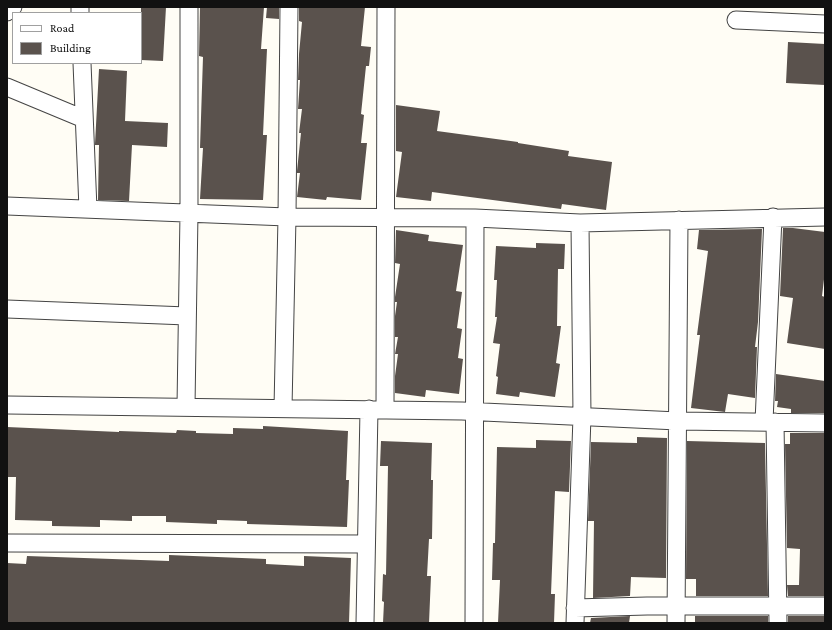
<!DOCTYPE html>
<html>
<head>
<meta charset="utf-8">
<style>
	body { margin:0 }
	#map { position:relative; width:832px; height:630px; overflow:hidden; background:#fffdf5; font-family:"Crimson Pro",serif }
	canvas { display:block }
	.frame { position:absolute; inset:0; border:8px solid #111; pointer-events:none }
	.legend { position:absolute; left:12px; top:12px; width:130px; height:52px; box-sizing:border-box; background:#fff; border:1px solid #a0a0a0; margin:0; padding:5px 7px; list-style:none; font-size:12px; color:#111 }
	.legend li { display:flex; align-items:center; gap:8px; height:20px }
	.legend b { width:20px; border:1px solid #a0a0a0 }
</style>
</head>
<body>
<div id="map">
<canvas width="832" height="630"></canvas>
<div class="frame"></div>
<ul class="legend">
<li><b style="height:5px;background:#fff"></b>Road</li>
<li><b style="height:11px;background:#5a524d"></b>Building</li>
</ul>
</div>
<script>
const c = document.querySelector('canvas').getContext('2d');
c.lineJoin = 'round';
function fillPath(path, color) { c.fillStyle = color; c.fill(path, 'evenodd'); }
const poly = rows => new Path2D(rows.map(r => 'M' + r).join(''));
function trace(path, color, width, dash) { c.strokeStyle = color; c.lineWidth = width; c.lineCap = dash ? 'butt' : 'round'; c.setLineDash(dash || []); c.stroke(path); }
fillPath(poly([
	[141,7,166,7,163,61,141,60],
	[200,7,264,7,261,49,267,49,263,135,267,135,263,200,200,199,203,148,200,148,203,57,199,56],
	[267,7,279,7,279,19,266,18],
	[299,7,365,7,361,46,371,47,369,66,366,66,361,114,364,115,361,143,367,143,361,200,327,197,326,200,297,197,300,173,297,173,297,171,301,133,299,133,302,109,298,109,300,80,298,80,299,54,302,22,299,21],
	[788,42,825,44,825,85,786,83],
	[99,69,127,71,125,121,168,123,167,147,132,145,129,201,98,200,99,145,95,145,95,144],
	[396,105,440,111,437,131,518,142,518,143,569,151,568,156,612,162,606,210,562,204,561,209,432,192,431,201,396,197,402,152,396,151],
	[783,228,793,228,825,232,825,271,822,296,825,297,825,349,787,343,793,298,780,296],
	[762,229,758,322,755,347,757,347,755,398,728,394,725,412,691,408,700,335,697,335,708,251,697,249,699,230],
	[396,230,429,235,428,241,463,245,456,291,462,292,457,328,462,329,458,358,463,359,459,394,426,390,425,397,395,393,395,376,398,354,395,354,398,337,395,337,395,316,397,302,395,302,395,297,400,264,395,263],
	[536,243,565,244,564,269,558,269,557,326,561,326,556,363,560,364,555,397,520,392,519,397,496,394,498,377,496,376,500,344,493,343,497,317,495,317,497,280,494,280,496,246,536,248],
	[776,374,825,381,825,413,791,413,791,409,777,407,778,401,775,401],
	[263,426,348,431,346,480,349,480,347,527,247,524,247,521,217,520,217,524,166,522,166,516,132,516,132,521,100,520,100,527,52,526,52,521,15,520,16,477,7,477,7,427,119,432,119,431,176,433,177,430,196,431,196,433,233,434,233,428,263,429],
	[790,433,825,433,825,596,788,596,787,585,799,585,800,549,787,548,785,444,790,444],
	[637,437,667,438,666,578,631,577,630,596,593,598,594,521,588,521,591,442,637,443],
	[536,440,571,441,569,492,555,491,551,594,555,594,554,623,498,623,500,580,492,580,493,543,495,543,497,447,536,448],
	[381,441,432,443,431,480,433,480,432,539,429,539,427,576,431,576,429,623,383,623,384,602,382,601,383,574,386,575,388,466,380,466],
	[687,441,765,443,768,596,696,596,696,579,686,579],
	[169,555,266,559,266,564,304,566,304,556,351,558,349,623,7,623,7,563,26,564,27,556,169,561],
	[630,616,629,623,590,623,591,618],
	[695,616,768,616,768,623,695,623],
	[788,616,825,616,825,623,788,623]
]), '#5a524d');
const street = poly([
	[80,7,80,13],
	[7,12,13,7],
	[736,20,825,24],
	[82,63,88,209],
	[7,87,84,119],
	[7,206,287,217,475,218,580,223,825,217],
	[7,309,187,316],
	[7,405,462,411,678,421,825,423],
	[186,406,189,213,189,7],
	[283,408,287,217,289,7],
	[385,409,386,7],
	[764,422,773,217],
	[775,422,778,623],
	[7,543,366,544],
	[575,608,647,606,825,606],
	[365,623,369,409],
	[474,623,475,218],
	[575,623,582,416,580,223],
	[676,623,679,220]
]);
trace(street, '#444', 19);
trace(street, '#fff', 17);
</script>
</body>
</html>
